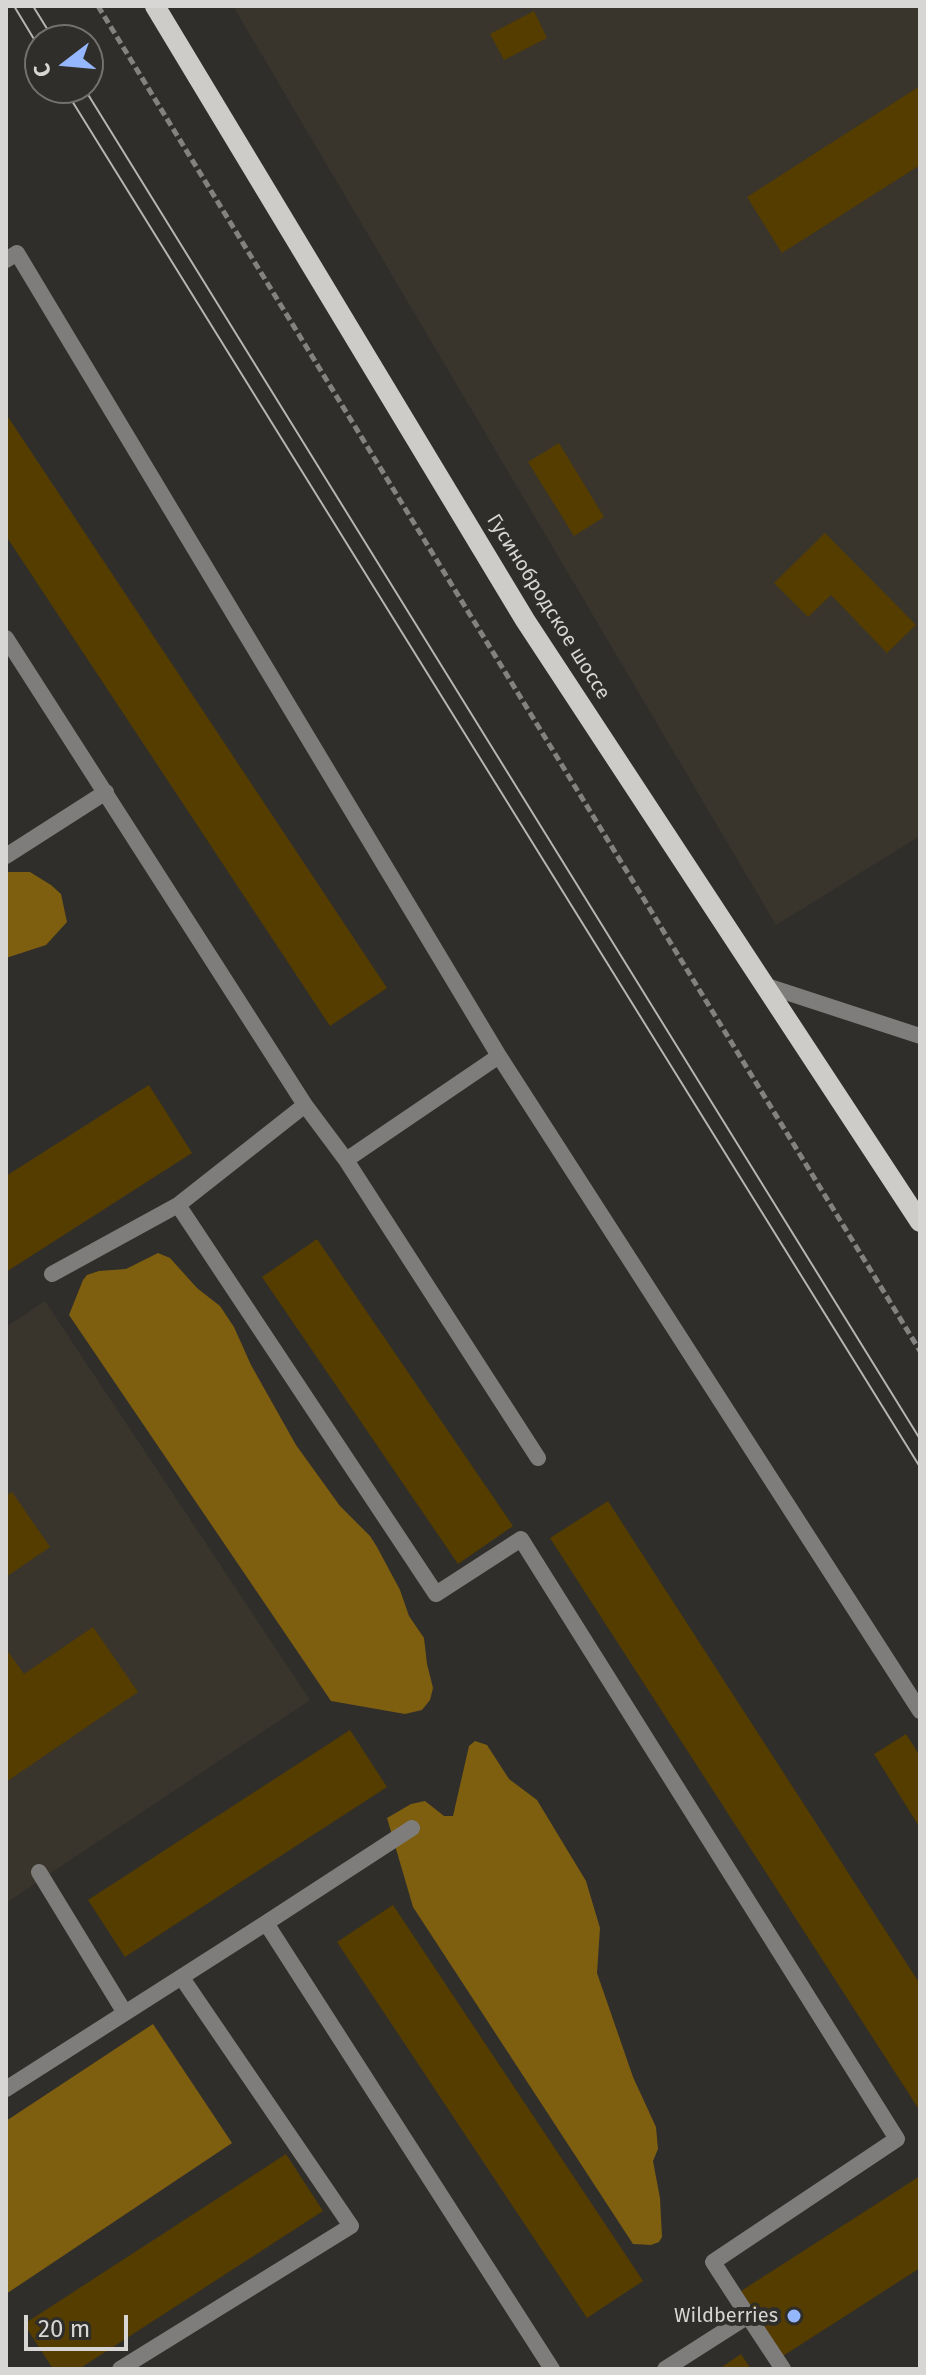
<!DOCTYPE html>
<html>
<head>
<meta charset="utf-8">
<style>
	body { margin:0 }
	#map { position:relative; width:926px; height:2375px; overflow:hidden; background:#2f2e2b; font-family:"Fira Sans",sans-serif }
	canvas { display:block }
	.frame { position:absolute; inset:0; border:8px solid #d7d6d4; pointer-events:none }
	.north { position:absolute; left:24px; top:24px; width:80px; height:80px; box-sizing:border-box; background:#2f2e2b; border:2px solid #72716f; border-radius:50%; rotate:254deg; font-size:22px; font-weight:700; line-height:32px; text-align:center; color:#d7d6d4 }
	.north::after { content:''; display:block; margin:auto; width:28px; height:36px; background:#95b7fd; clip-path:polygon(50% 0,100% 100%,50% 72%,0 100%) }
	.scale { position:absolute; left:24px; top:2315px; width:104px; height:36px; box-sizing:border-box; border:4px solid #d7d6d4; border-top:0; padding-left:10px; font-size:24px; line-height:28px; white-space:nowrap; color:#d7d6d4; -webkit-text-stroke:6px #2f2e2b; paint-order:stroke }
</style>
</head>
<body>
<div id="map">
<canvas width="926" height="2375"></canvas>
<div class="frame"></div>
<div class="north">С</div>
<div class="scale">20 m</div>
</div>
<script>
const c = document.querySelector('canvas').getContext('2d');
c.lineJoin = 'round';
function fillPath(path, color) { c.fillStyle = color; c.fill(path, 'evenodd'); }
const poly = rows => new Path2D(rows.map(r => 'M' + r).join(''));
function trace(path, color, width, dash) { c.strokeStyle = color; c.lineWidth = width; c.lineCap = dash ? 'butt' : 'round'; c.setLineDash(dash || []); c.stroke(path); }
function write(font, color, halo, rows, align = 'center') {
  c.font = font + ' "Fira Sans",sans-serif'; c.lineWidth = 8; c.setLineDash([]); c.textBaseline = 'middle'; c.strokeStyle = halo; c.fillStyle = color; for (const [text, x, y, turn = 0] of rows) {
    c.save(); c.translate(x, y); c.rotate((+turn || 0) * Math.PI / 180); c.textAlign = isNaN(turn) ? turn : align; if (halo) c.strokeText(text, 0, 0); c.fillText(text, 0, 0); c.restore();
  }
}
fillPath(poly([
	[233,6,920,6,920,836,776,925],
	[45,1301,310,1700,6,1903,6,1327]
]), '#39352c');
fillPath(poly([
	[6,872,30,872,51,885,61,894,67,922,46,945,6,958],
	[158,1253,170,1258,197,1288,220,1306,234,1327,251,1365,296,1445,340,1506,370,1536,377,1547,400,1590,409,1616,424,1638,427,1664,433,1688,430,1700,422,1710,405,1714,331,1701,69,1315,83,1280,87,1275,99,1271,126,1269],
	[475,1741,487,1745,509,1779,537,1800,586,1881,600,1928,597,1973,633,2077,656,2127,658,2149,653,2161,660,2198,662,2237,659,2242,651,2245,633,2244,413,1907,387,1818,411,1804,425,1801,444,1816,453,1816,469,1746],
	[153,2024,232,2143,6,2294,6,2121]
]), '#7e5e0f');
fillPath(poly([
	[534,11,547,38,504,60,490,34],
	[920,86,920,165,782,253,747,197],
	[8,417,387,988,330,1026,6,536,6,419],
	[559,443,604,517,574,536,528,462],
	[825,533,916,625,887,653,831,595,808,617,774,583],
	[149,1085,192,1153,6,1272,6,1176],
	[317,1239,513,1526,458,1564,262,1277],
	[12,1492,50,1547,6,1577,6,1496],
	[608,1501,920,1984,920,2111,550,1538],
	[93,1627,138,1692,6,1782,6,1649,24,1674],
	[350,1730,387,1787,125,1957,88,1900],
	[906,1734,920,1756,920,1828,874,1754],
	[393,1905,643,2281,587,2318,337,1942],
	[286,2154,323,2211,79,2369,53,2369,24,2324],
	[920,2176,920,2268,783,2356,741,2291],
	[741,2354,751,2369,719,2369]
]), '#553d00');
trace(poly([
	[98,6,920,1351]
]), '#838280', 5, [8, 4]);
trace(poly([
	[6,260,17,253,499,1056],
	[6,638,305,1105],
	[6,856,106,792],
	[764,985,920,1036],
	[346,1160,538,1458],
	[178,1205,436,1594,521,1539,897,2139,713,2262,748,2316],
	[52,1274,178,1205,305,1105,346,1160,499,1056,920,1711],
	[39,1872,125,2013],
	[266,1923,412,1828],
	[6,2089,266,1923,552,2369],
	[120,2369,351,2226,182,1978],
	[665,2369,748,2316,783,2369]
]), '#7e7d7b', 16);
trace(poly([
	[155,6,525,620,920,1222]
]), '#ceccc8', 20);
trace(poly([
	[14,6,40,49],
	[33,6,54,40],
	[64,88,920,1467],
	[84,88,920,1439]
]), '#b6b5b3', 2);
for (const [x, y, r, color] of [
	[794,2316,8,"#95b7fd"]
]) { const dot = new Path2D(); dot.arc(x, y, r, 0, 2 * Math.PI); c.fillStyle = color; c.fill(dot); trace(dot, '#2f2e2b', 3); }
write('20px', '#d7d6d4', '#2f2e2b', [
	["Гусинобродское шоссе",548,607,58]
]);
write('20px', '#d7d6d4', '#2f2e2b', [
	["Wildberries",778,2316]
], 'right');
</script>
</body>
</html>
